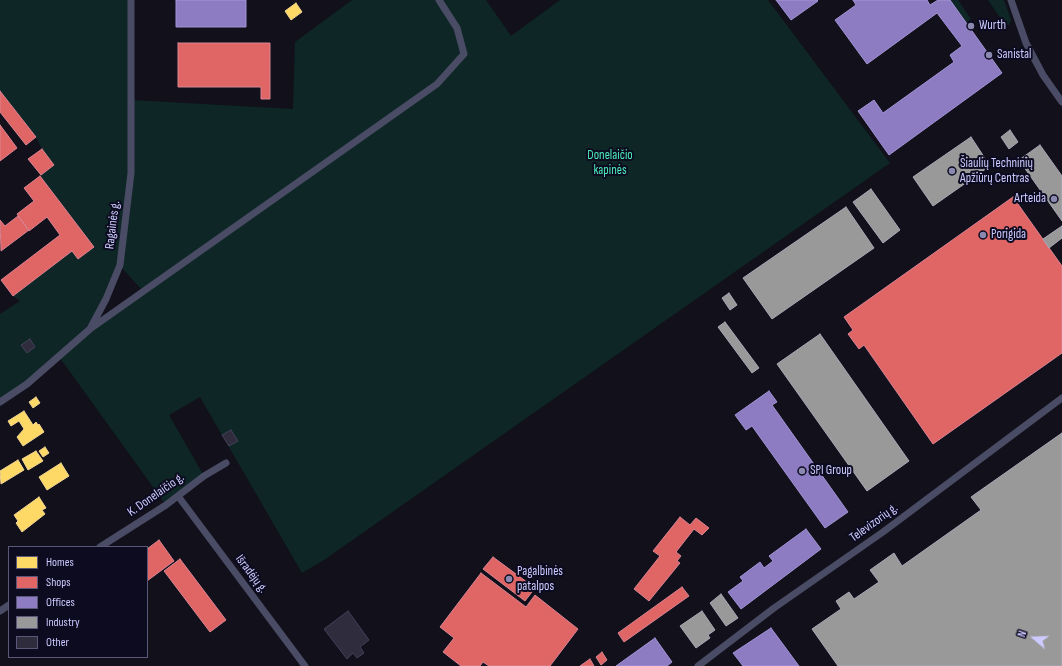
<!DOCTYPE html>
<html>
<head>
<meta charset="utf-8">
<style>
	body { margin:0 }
	#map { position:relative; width:1062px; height:666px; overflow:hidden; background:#11101b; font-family:"Sofia Sans Condensed",sans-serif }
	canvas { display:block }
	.legend { position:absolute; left:8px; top:546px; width:140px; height:112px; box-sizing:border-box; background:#0d0b20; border:1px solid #5a5779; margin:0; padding:5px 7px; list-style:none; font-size:12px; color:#cdcaff }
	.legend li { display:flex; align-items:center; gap:8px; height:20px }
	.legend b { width:20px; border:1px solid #5a5779 }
	.north { position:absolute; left:1014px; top:618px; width:40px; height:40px; -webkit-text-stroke:3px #0d0b20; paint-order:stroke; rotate:289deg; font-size:11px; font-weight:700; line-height:16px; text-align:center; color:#cdcaff }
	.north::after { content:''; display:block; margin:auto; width:14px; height:18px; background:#cdcaff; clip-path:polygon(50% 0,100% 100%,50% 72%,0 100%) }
</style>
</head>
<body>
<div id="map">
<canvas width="1062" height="666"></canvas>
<ul class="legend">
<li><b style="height:11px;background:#ffd966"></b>Homes</li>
<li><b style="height:11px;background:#e06666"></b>Shops</li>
<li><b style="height:11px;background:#8e7cc3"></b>Offices</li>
<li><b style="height:11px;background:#999"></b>Industry</li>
<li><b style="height:11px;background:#2f2c3e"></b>Other</li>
</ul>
<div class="north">N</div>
</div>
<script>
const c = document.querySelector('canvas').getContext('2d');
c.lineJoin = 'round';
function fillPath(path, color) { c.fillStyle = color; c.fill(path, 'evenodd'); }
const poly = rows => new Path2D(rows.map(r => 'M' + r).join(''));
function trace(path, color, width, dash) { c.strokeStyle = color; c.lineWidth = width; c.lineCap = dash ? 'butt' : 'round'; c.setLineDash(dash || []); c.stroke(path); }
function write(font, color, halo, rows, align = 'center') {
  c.font = font + ' "Sofia Sans Condensed",sans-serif'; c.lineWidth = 4; c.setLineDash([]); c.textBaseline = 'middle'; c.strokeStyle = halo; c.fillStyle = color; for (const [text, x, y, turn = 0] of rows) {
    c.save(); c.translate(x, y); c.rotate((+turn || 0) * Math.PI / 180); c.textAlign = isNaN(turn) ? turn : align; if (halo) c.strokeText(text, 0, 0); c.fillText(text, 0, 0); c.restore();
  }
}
fillPath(poly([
	[0,0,131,0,130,100,293,109,295,42,352,0,486,0,511,36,560,0,768,0,890,163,324,560,302,573,200,397,169,415,204,476,166,505,60,358,0,402,0,314,20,301,13,296,72,251,79,259,94,247,40,176,54,164,42,149,36,137,0,91],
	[120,266,143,291,91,327],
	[950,0,958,0,971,19,966,23],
	[988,0,1004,0,1011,20,1009,25,1005,25]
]), '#0e2726');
const homes = poly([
	[296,3,302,12,291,20,285,11,296,3],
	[36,397,40,403,33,408,29,402,36,397],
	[24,411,33,425,36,422,38,425,39,424,44,432,23,446,17,437,24,429,19,421,11,426,8,421,24,411],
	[45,447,49,453,43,457,39,451,45,447],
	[36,451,43,461,28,470,22,459,36,451],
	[18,460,24,470,1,484,0,471,18,460],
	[61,463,69,476,47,490,39,477,61,463],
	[39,497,46,508,42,510,45,514,22,532,16,523,18,521,14,515,39,497]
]);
fillPath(homes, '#ffd966');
trace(homes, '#f0d494', 1);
const shops = poly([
	[178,43,270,43,270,99,261,99,261,87,178,87,178,43],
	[0,91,36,137,26,145,0,112,0,91],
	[0,125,17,148,0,161,0,125],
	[42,149,54,165,41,175,28,159,42,149],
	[40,176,94,247,78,259,72,251,13,296,1,280,60,235,47,217,29,231,17,214,34,201,24,188,40,176],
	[1013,197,1062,266,1062,353,933,444,864,345,859,349,848,334,853,330,844,317,1013,197],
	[18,216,29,230,1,251,0,220,5,226,18,216],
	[680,517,690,525,696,518,709,528,702,535,694,529,676,552,681,556,677,561,680,563,649,601,634,589,660,556,653,551,680,517],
	[159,540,174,561,147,581,147,549,159,540],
	[493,557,535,588,525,601,483,569,493,557],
	[180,559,226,620,210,632,164,571,180,559],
	[481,573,526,607,535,595,578,629,550,666,489,666,483,662,480,666,461,666,443,652,454,638,440,627,481,573],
	[682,587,689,596,624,642,618,633,682,587],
	[602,652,607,660,601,665,596,657,602,652],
	[590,659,594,666,580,666,590,659]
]);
fillPath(shops, '#e06666');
trace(shops, '#da8494', 1);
const offices = poly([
	[176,0,246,0,246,27,176,27,176,0],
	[776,0,817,0,818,1,791,20,776,0],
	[853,0,927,0,930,5,938,0,950,0,1002,73,889,155,858,111,874,100,883,113,954,62,950,55,962,46,937,13,867,64,835,20,856,5,853,0],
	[769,391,777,402,772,405,848,512,825,528,752,426,746,430,735,415,769,391],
	[806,529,821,549,741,609,728,592,743,581,740,577,760,562,764,568,773,561,769,556,806,529],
	[771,628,799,666,743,666,733,653,771,628],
	[655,638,672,662,667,666,616,666,655,638]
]);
fillPath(offices, '#8e7cc3');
trace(offices, '#a193d5', 1);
const industry = poly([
	[1010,130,1018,142,1009,149,1001,137,1010,130],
	[971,137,990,166,933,206,913,177,971,137],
	[1040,145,1062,176,1062,221,1019,160,1040,145],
	[871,189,900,230,883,243,853,202,871,189],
	[846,207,874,248,772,319,743,278,846,207],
	[1062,226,1062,238,1049,248,1043,239,1062,226],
	[729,293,737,305,730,310,722,298,729,293],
	[725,322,759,368,752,373,718,327,725,322],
	[820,334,909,461,867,491,777,364,820,334],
	[1062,433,1062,666,838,666,812,629,841,609,836,601,849,592,854,599,879,582,870,570,894,553,902,566,981,510,971,497,1062,433],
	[721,594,738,618,726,626,710,603,721,594],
	[702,611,715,630,708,635,710,638,696,648,680,626,702,611]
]);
fillPath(industry, '#999');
trace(industry, '#a9a8b8', 1);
const building = poly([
	[30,339,35,347,27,353,21,345,30,339],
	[231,430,238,441,229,446,222,435,231,430],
	[348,611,369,640,360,647,364,653,357,658,353,653,347,659,324,629,348,611]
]);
fillPath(building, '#2f2c3e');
trace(building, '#43415a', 1);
trace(poly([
	[1011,0,1026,43,1043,75,1062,102],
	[90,329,437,84,464,54,457,28,439,0],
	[0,402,27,384,90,329,106,299,120,265,131,173,131,0],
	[178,496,305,666],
	[100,547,166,505,204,476,226,463],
	[0,611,9,605],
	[698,666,774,608,883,532,1062,398]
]), '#4a4b65', 7);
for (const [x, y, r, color] of [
	[971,26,4,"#8b89af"],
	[989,55,4,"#8b89af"],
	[952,171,4,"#8b89af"],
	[1054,199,4,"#8b89af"],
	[983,235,4,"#8b89af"],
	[802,471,4,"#8b89af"],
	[509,579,4,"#8b89af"]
]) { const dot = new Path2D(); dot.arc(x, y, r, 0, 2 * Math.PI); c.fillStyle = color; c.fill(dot); trace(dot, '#0d0b20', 1.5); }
write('13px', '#cdcaff', '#0d0b20', [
	["Wurth",979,26],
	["Sanistal",997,55],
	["Šiaulių Techninių",960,164],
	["Apžiūrų Centras",960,179],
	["Arteida",1046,199,"right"],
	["Porigida",991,235],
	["SPI Group",810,471],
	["Pagalbinės",517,572],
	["patalpos",517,587]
], 'left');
write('13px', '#4beab9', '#0d0b20', [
	["Donelaičio",610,156],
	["kapinės",610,171]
]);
write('13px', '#cdcaff', '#0d0b20', [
	["Ragainės g.",113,225,-83],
	["K. Donelaičio g.",156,495,-35],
	["Televizorių g.",874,523,-36],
	["Išradėjų g.",251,574,53]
]);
</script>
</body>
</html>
